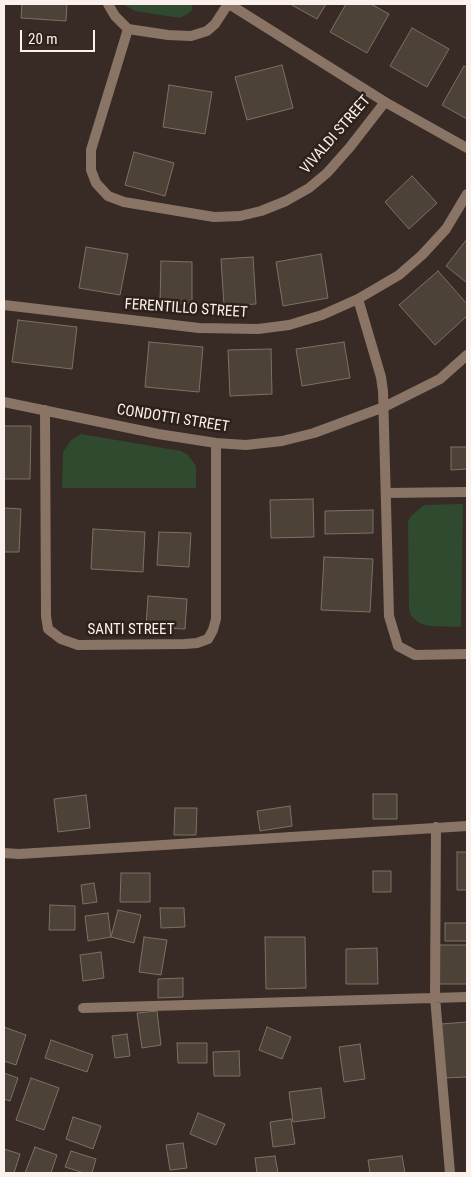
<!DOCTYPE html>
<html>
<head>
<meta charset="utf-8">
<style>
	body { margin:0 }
	#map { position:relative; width:471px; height:1177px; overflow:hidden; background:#382a24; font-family:"Roboto Condensed",sans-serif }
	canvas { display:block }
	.frame { position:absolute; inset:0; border:5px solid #faf1ec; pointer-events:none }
	.scale { position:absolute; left:20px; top:30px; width:75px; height:22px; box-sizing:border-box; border:2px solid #faf1ec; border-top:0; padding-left:6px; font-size:15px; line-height:18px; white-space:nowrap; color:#faf1ec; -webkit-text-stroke:4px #2e211a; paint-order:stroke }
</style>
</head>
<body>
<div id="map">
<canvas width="471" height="1177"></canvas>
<div class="frame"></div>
<div class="scale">20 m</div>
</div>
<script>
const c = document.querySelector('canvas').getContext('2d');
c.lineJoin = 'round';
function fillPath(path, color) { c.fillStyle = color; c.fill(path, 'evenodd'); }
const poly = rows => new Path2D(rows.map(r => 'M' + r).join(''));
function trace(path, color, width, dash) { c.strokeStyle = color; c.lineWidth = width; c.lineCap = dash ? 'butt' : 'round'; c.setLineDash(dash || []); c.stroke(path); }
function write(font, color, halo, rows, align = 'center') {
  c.font = font + ' "Roboto Condensed",sans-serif'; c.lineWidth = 5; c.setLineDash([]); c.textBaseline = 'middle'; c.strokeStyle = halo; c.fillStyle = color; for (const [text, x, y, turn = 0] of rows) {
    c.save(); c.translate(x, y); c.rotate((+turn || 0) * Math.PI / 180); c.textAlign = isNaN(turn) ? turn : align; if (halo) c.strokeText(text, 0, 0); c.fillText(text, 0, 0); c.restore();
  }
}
fillPath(poly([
	[123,4,192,4,192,10,189,13,180,18,135,11],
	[81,434,181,451,188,455,196,466,196,488,62,488,63,452,71,440],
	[463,504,461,627,429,626,419,623,411,616,409,609,408,522,411,516,424,505]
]), '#2f4a2f');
const building = poly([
	[22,4,67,4,66,21,21,18,22,4],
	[290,4,326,4,317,19,290,4],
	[346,4,371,4,389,14,367,53,330,32,346,4],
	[412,28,449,49,427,87,390,66,412,28],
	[282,65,293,108,247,120,235,77,282,65],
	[464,66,467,68,467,119,442,105,464,66],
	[169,85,212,92,205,134,163,127,169,85],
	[134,152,174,163,165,196,125,185,134,152],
	[412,176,437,203,409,229,385,202,412,176],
	[467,239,467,283,446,266,467,239],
	[86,247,128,254,120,295,79,288,86,247],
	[321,254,328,298,283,306,276,262,321,254],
	[253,257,256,304,224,306,221,259,253,257],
	[161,261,192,262,192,303,160,303,161,261],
	[438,271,467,304,467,316,435,345,399,305,438,271],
	[18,320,77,327,72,369,12,362,18,320],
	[149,342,203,347,199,392,145,387,149,342],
	[344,342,350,378,302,386,296,349,344,342],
	[271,349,272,394,230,396,228,350,271,349],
	[4,426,31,426,30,479,4,479,4,426],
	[451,447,467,447,467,469,451,470,451,447],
	[313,499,314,537,271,538,270,500,313,499],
	[4,508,21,509,19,552,4,552,4,508],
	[373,510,373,533,325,534,325,511,373,510],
	[93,529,145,532,143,572,91,569,93,529],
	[159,532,191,533,189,567,157,565,159,532],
	[324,557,373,559,370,612,321,610,324,557],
	[148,596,187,599,185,629,146,627,148,596],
	[373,794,397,794,397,819,373,819,373,794],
	[86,795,90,828,58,832,54,799,86,795],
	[290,806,292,826,260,831,257,811,290,806],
	[175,808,197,808,196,835,174,835,175,808],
	[457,852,467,852,467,890,457,890,457,852],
	[373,871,391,871,391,892,373,892,373,871],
	[121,873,150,873,150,902,120,902,121,873],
	[94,883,97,902,83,904,81,885,94,883],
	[50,905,75,906,75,930,49,930,50,905],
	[160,908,184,908,185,927,161,928,160,908],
	[118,910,141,915,134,943,111,937,118,910],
	[108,913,111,937,88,941,85,916,108,913],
	[445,923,467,923,467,941,445,941,445,923],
	[144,937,167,940,161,975,139,972,144,937],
	[265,937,305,937,306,988,266,989,265,937],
	[437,945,467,945,467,984,437,984,437,945],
	[377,948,378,984,346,984,346,949,377,948],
	[101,952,104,978,83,981,80,955,101,952],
	[183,978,183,997,158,998,158,979,183,978],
	[157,1011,161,1045,142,1048,137,1013,157,1011],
	[467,1022,467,1077,445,1078,441,1024,467,1022],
	[4,1027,26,1035,16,1065,4,1061,4,1027],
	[267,1027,291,1037,282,1059,259,1050,267,1027],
	[127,1034,130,1056,115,1058,112,1036,127,1034],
	[51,1040,93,1055,87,1072,45,1058,51,1040],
	[177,1043,207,1043,207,1063,178,1063,177,1043],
	[360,1044,365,1079,344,1082,339,1047,360,1044],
	[239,1051,240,1076,214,1076,213,1052,239,1051],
	[4,1073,18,1078,10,1101,4,1099,4,1073],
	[31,1078,59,1088,44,1130,16,1120,31,1078],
	[321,1088,325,1118,293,1122,289,1092,321,1088],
	[198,1113,225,1124,216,1145,190,1134,198,1113],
	[73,1117,101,1126,93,1149,66,1139,73,1117],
	[291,1119,295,1144,273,1147,270,1122,291,1119],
	[183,1143,187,1168,170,1170,166,1145,183,1143],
	[35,1147,57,1155,51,1173,25,1173,35,1147],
	[4,1149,20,1154,14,1173,4,1173,4,1149],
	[71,1151,96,1159,92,1173,84,1173,65,1167,71,1151],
	[275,1156,278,1173,257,1173,255,1158,275,1156],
	[402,1156,405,1173,370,1173,368,1160,402,1156]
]);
fillPath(building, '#4d4237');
trace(building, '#7d7164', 1);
trace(poly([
	[108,4,115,16,128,29],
	[229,4,385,102,467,148],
	[128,29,91,150,91,170,96,183,108,196,124,202,214,217,240,216,261,211,286,201,309,188,327,173,350,147,385,102],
	[128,29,168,35,191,36,207,31,215,24,228,4],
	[358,299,381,377,383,391,389,616,398,646,415,655,467,654],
	[4,305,199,328,258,329,289,325,322,315,358,299,399,275,422,255,446,229,467,194],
	[4,402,158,434,216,443,246,445,282,441,314,433,384,407,440,379,467,355],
	[45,410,46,616,48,629,61,639,78,645,185,644,197,643,208,639,213,630,216,619,216,443],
	[386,493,467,492],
	[436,827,435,997,450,1173],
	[4,853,19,854,467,826],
	[83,1008,467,997]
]), '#8a7466', 10);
write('15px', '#faf1ec', '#2e211a', [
	["VIVALDI STREET",336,135,-49],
	["FERENTILLO STREET",186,309,4],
	["CONDOTTI STREET",173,419,9],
	["SANTI STREET",131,630]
]);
</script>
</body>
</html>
